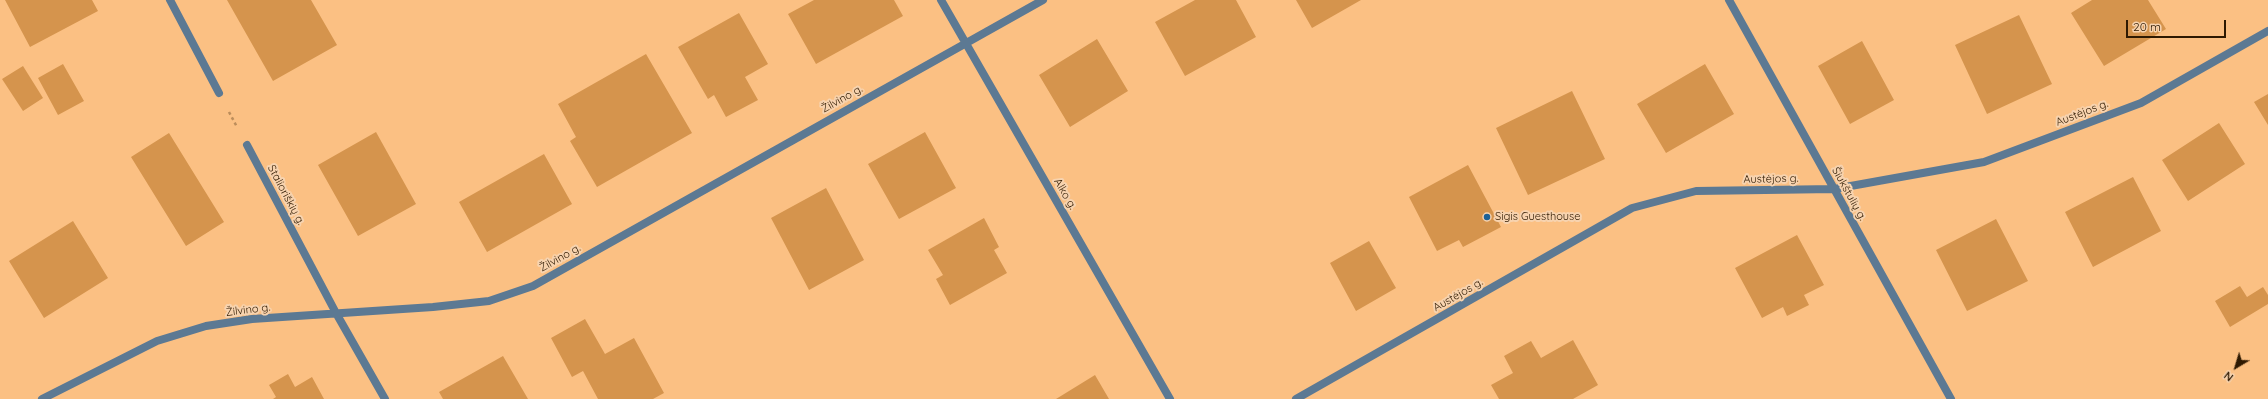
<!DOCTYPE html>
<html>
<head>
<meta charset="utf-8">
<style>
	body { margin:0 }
	#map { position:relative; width:2268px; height:399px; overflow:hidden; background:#fbc083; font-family:Quicksand,sans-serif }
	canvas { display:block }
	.north { position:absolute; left:2216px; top:347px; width:40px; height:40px; -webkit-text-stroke:3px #f7d3af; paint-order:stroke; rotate:218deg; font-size:11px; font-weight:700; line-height:16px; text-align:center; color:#2e1901 }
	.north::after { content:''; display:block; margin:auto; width:14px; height:18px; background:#2e1901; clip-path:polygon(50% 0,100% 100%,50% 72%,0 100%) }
	.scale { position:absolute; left:2126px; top:20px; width:100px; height:18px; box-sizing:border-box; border:2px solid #2e1901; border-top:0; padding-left:5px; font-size:12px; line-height:14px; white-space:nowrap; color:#2e1901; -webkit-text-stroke:3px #f7d3af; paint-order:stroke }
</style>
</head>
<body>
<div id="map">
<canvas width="2268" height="399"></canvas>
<div class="north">N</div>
<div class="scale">20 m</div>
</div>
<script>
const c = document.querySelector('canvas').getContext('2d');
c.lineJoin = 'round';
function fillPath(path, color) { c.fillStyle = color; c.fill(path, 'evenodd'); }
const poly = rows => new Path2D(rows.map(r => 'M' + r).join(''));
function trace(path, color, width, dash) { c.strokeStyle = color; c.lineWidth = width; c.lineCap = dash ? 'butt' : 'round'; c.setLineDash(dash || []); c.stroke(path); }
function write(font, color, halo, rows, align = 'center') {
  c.font = font + ' Quicksand,sans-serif'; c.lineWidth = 4; c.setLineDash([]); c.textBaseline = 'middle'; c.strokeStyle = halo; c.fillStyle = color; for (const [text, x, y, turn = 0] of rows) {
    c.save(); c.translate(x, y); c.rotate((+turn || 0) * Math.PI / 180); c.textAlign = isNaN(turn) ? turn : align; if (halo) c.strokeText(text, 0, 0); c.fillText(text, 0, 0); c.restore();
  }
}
fillPath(poly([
	[5,0,92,0,98,11,30,47],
	[227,0,311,0,337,45,273,81],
	[814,0,894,0,903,16,816,64,788,14],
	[1195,0,1236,0,1256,37,1185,76,1155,22],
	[1296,0,1361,0,1312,28],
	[2092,0,2148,0,2166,29,2104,66,2071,13],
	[739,13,768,64,745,77,758,100,726,117,714,95,708,99,678,47],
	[2019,15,2052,84,1987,114,1955,45],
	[1097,39,1128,91,1070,127,1039,75],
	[1862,41,1894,100,1850,124,1818,66],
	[646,54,692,133,597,187,570,141,576,137,558,104],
	[63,64,84,101,58,115,38,78],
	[1705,64,1734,114,1666,153,1637,104],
	[23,66,43,98,23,111,2,79],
	[1572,91,1605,159,1528,195,1496,128],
	[2268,94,2268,125,2254,102],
	[2219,123,2245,164,2188,201,2162,160],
	[376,132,416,204,358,236,318,165],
	[925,132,956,188,899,219,868,164],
	[169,133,224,222,186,246,131,157],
	[544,154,572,204,487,252,459,202],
	[1468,165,1501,227,1463,247,1459,240,1437,251,1409,197],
	[2133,177,2161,231,2093,267,2065,212],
	[826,188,864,260,809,290,771,218],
	[984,218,999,247,994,250,1007,273,950,305,936,279,943,275,928,250],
	[1996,219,2028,281,1967,311,1936,250],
	[73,221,108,278,44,318,9,261],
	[1797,235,1824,285,1804,295,1809,305,1787,316,1783,307,1762,318,1735,268],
	[1369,241,1396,288,1356,311,1330,263],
	[2240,286,2247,297,2263,287,2268,295,2268,304,2230,327,2215,301],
	[585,319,605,354,634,338,664,393,653,399,598,399,583,371,572,377,551,338],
	[1573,340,1598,385,1573,399,1499,399,1491,385,1513,373,1504,356,1531,341,1541,358],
	[503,356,528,399,443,399,439,392],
	[288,374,295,387,312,377,324,399,273,399,276,397,269,385],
	[1095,375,1109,399,1056,399]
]), '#d5944d');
trace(poly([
	[229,112,237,127]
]), '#bc8d5b', 2.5, [3, 3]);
trace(poly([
	[170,0,219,93],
	[941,0,1170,399],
	[1729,0,1951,399],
	[247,145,336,313,385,399],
	[42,399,157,341,206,326,252,319,433,307,489,301,533,286,1043,0],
	[1296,399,1632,208,1696,191,1834,189,1984,162,2141,103,2268,31]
]), '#5c7993', 8);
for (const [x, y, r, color] of [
	[1487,217,4,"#1c6196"]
]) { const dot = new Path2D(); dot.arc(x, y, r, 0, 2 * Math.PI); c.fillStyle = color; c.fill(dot); trace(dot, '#f7d3af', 1.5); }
write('11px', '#2e1901', '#f7d3af', [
	["Žilvino g.",842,99,-29],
	["Austėjos g.",2082,113,-21],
	["Austėjos g.",1771,179,-1],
	["Alko g.",1065,194,60],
	["Šiukštulių g.",1849,194,61],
	["Stalioriškių g.",286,195,62],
	["Žilvino g.",560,258,-29],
	["Austėjos g.",1458,295,-30],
	["Žilvino g.",248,310,-7]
]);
write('11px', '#2e1901', '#f7d3af', [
	["Sigis Guesthouse",1495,217]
], 'left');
</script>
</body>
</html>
